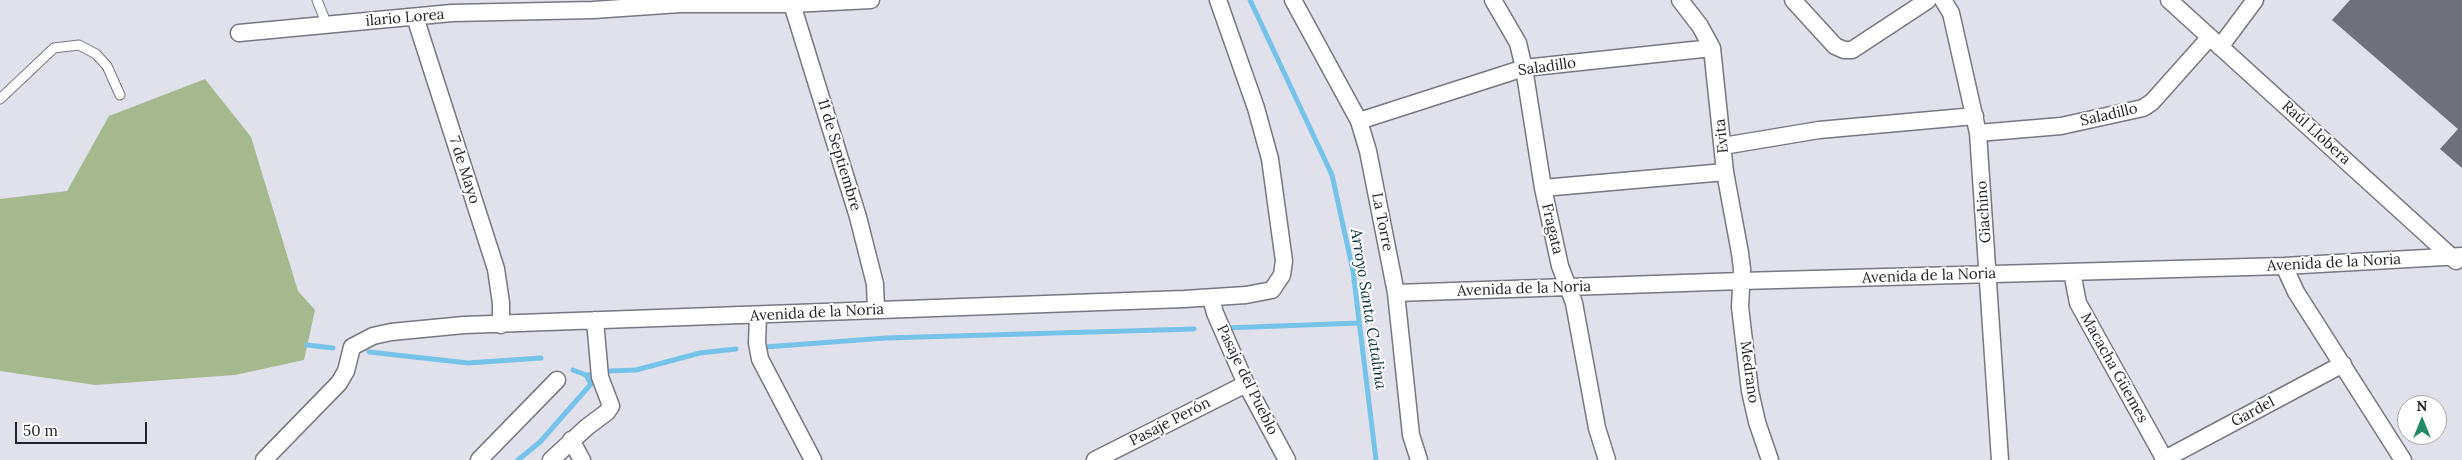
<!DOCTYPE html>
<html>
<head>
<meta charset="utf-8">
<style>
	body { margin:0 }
	#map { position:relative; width:2462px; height:460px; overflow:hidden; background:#e1e1ec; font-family:Lora,serif }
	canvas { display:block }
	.north { position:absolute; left:2397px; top:395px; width:50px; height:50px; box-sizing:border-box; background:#fff; border:1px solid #a7a7a9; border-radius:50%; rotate:0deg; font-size:14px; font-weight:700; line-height:20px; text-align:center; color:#232327 }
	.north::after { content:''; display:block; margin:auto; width:18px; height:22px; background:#238964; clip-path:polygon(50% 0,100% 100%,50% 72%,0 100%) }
	.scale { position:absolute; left:15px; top:422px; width:132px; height:22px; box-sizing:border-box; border:2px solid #232327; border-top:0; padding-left:6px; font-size:15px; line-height:18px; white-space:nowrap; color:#232327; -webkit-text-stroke:4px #fff; paint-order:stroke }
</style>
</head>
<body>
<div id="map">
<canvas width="2462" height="460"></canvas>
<div class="north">N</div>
<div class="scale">50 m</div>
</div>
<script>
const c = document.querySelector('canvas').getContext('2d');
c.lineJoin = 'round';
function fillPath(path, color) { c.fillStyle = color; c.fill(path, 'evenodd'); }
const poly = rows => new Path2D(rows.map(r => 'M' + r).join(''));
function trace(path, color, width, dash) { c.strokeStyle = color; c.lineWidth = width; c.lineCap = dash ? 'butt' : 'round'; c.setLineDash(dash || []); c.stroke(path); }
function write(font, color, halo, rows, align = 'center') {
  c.font = font + ' Lora,serif'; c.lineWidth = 4; c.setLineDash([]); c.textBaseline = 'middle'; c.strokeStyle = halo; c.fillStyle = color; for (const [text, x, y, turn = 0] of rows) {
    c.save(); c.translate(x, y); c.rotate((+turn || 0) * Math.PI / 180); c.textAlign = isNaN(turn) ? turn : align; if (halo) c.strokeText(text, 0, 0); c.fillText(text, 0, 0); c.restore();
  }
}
fillPath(poly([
	[205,79,251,137,298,291,315,310,304,360,235,375,95,385,0,371,0,199,67,191,109,116]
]), '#a6b98e');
trace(poly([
	[1250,0,1332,175,1353,271,1376,460],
	[1225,328,1359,323],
	[307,345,333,348],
	[765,347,886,338,1194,329],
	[369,352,468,363,541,358],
	[573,370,586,375],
	[609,371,636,370,700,353,736,349],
	[518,460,540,442,591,384,586,375,593,374]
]), '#76c3e9', 5);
fillPath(poly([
	[2350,0,2462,0,2462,168,2440,149,2458,129,2332,20]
]), '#70707a');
const service = poly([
	[317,0,327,25],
	[0,99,54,48,79,45,96,54,107,66,120,95]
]);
const minor = poly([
	[1293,0,1359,121,1368,151,1396,293,1411,435,1419,460],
	[1493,0,1518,43,1524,68,1543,188,1560,266,1574,303,1597,428,1607,460],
	[1680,0,1700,26,1712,48,1725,172,1740,253,1742,269,1740,307,1750,391,1757,422,1770,460],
	[1793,0,1835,46,1844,50,1852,50,1928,0],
	[1943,0,1951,13,1978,133,2000,460],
	[2169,0,2456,261],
	[792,4,858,217,875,284,876,310],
	[415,17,496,269,501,303,501,325],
	[239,33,452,13,593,10,680,4,792,4,871,0],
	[2220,47,2255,0],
	[1359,121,1524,68,1712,48],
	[1978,133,2061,126,2143,108,2152,102,2210,37],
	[1723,146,1819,130,1975,116],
	[1543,188,1725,172],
	[2284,266,2296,292,2403,460],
	[2072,272,2078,303,2165,460],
	[1396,293,1741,281,2284,266,2462,256],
	[1211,298,1215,313,1246,384,1287,460],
	[758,316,757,343,760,359,813,460],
	[571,440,582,460],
	[264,460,339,383,346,371,352,347,373,336,391,332,464,325,1184,299,1246,295,1272,290,1282,275,1284,261,1270,159,1256,108,1218,0],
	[479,460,557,380],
	[551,460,587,427,607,412,611,406,600,377,595,320],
	[1095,460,1246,384],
	[2163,460,2343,364]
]);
trace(service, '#767780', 11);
trace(minor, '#767780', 19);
trace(service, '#fff', 9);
trace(minor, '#fff', 16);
write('15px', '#232327', '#fff', [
	["ilario Lorea",405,18,-5],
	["Saladillo",1547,67,-8],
	["Saladillo",2109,115,-13],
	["Raúl Llobera",2316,133,42],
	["Evita",1722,136,-96],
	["11 de Septiembre",839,155,73],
	["7 de Mayo",464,170,72],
	["Giachino",1984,212,-94],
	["La Torre",1382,222,79],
	["Fragata",1552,229,77],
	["Avenida de la Noria",2334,263,-3],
	["Avenida de la Noria",1929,276,-2],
	["Avenida de la Noria",1524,289,-2],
	["Avenida de la Noria",817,313,-3],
	["Macacha Güemes",2114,368,61],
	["Medrano",1749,372,82],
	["Pasaje del Pueblo",1247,380,64],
	["Gardel",2253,412,-28],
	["Pasaje Perón",1170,422,-27]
]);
write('italic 16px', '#092d3d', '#fff', [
	["Arroyo Santa Catalina",1368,309,81]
]);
</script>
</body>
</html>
